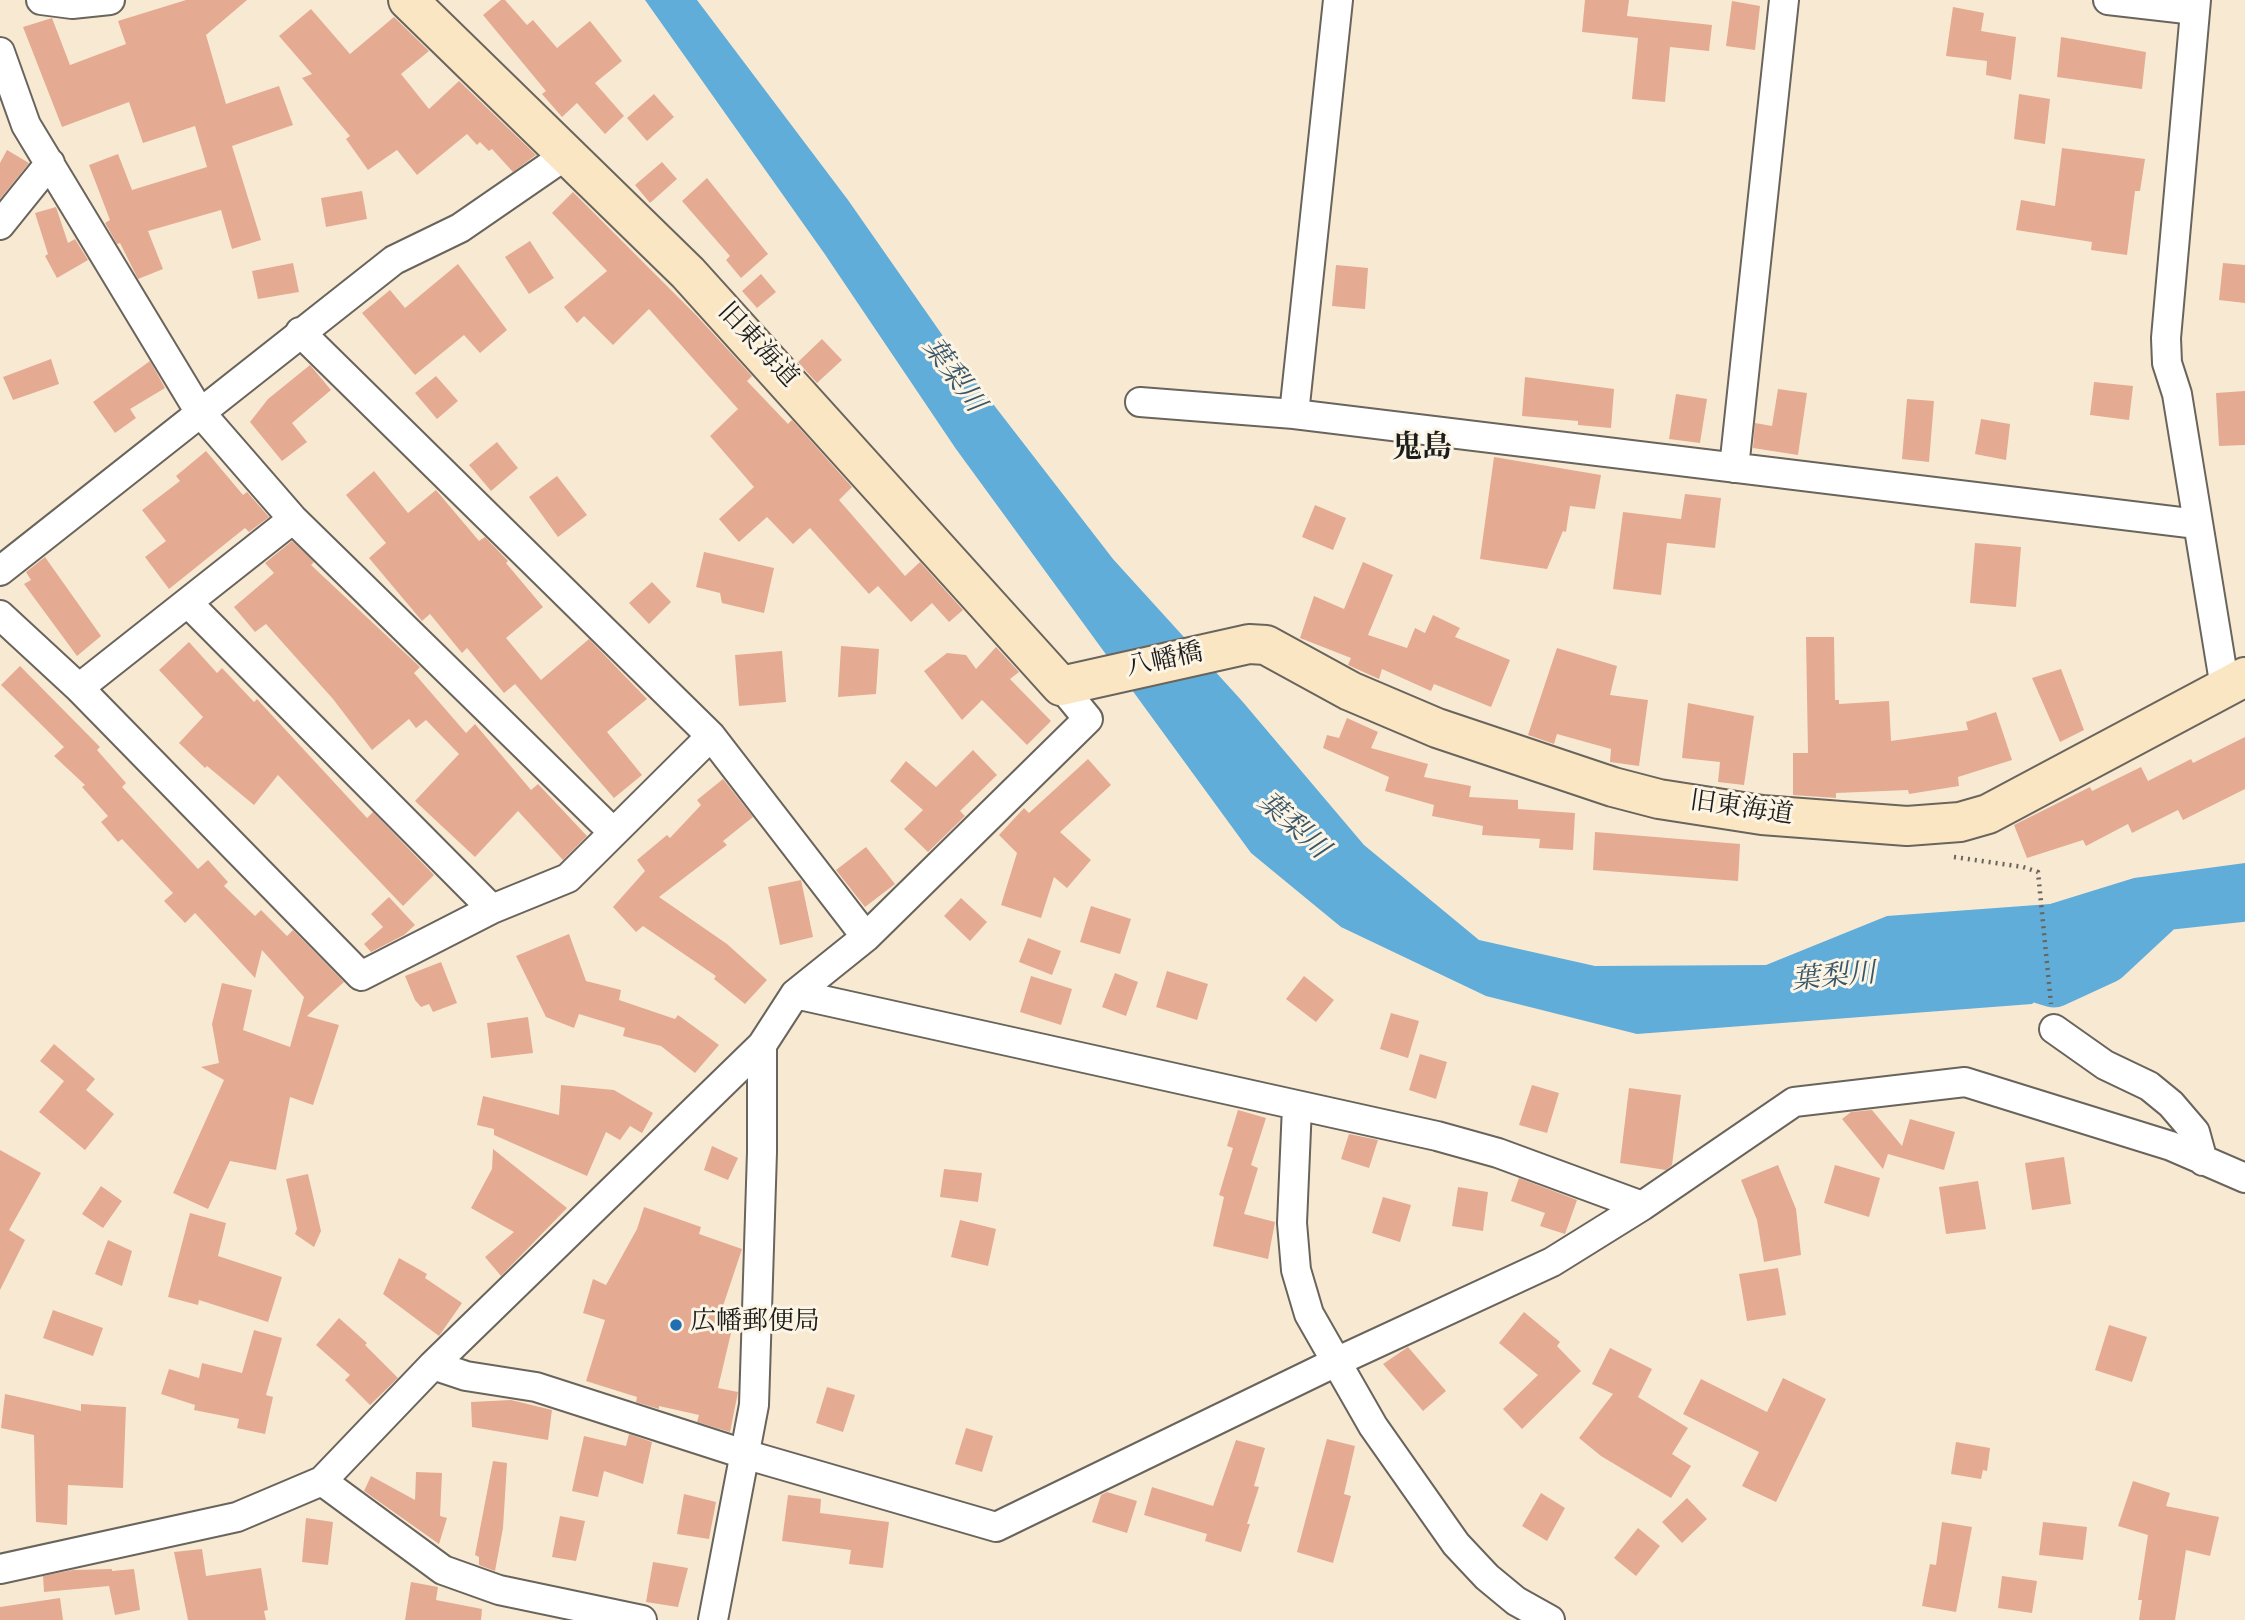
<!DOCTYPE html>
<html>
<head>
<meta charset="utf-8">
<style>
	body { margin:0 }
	canvas { display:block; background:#f8e9d3 }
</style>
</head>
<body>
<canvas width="2245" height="1620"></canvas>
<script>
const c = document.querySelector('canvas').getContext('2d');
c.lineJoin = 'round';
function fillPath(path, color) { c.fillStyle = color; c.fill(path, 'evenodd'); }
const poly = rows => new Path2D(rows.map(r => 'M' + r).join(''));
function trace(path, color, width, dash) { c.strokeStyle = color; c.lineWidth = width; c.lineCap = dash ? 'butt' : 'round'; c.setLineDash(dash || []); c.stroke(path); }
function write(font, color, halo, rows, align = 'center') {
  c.font = font + ' "Sorts Mill Goudy","Noto Serif JP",serif'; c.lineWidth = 6; c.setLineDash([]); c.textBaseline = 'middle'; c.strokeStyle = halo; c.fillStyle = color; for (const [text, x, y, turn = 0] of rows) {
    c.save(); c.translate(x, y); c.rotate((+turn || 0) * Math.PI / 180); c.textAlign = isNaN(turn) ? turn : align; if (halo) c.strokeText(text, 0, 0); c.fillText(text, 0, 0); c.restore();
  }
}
fillPath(poly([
	[645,0,697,0,848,200,966,369,1113,559,1242,701,1364,845,1479,940,1595,966,1766,965,1887,916,2050,904,2134,878,2245,863,2245,895,2163,906,2106,959,2054,983,2032,1004,1637,1034,1486,996,1341,927,1251,853,956,449,824,253]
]), '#61adda');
trace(poly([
	[1995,965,2054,983,2106,959,2163,906,2245,897]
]), '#61adda', 49);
fillPath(poly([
	[186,0,247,0,206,35,226,104,279,86,293,125,232,146,261,240,232,249,221,210,148,231,163,269,138,279,120,243,117,244,105,223,110,220,89,165,118,154,132,190,207,167,195,126,143,143,129,102,62,127,23,27,52,18,70,65,126,44,118,21],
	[501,0,505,0,527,25,533,20,557,48,590,21,622,61,595,83,624,116,605,134,577,103,562,117,542,94,546,91,483,15],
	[1585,0,1629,0,1627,16,1712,25,1709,51,1670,47,1665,102,1632,99,1638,38,1582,32],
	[1732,1,1760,6,1755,50,1726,46],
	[1953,7,1984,13,1981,31,2016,37,2011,80,1986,75,1987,61,1946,56],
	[311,9,350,54,394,17,429,51,401,74,429,109,459,81,536,155,513,172,492,149,489,151,480,142,477,145,467,134,417,175,397,150,368,170,346,139,350,136,302,78,312,74,279,36],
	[2061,37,2146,52,2142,89,2057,77],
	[654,94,674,117,647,141,627,118],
	[2019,94,2050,99,2045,144,2014,139],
	[2062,148,2145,159,2140,191,2135,191,2127,255,2091,250,2092,242,2016,230,2021,200,2055,206],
	[7,150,29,163,0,199,0,163],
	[662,162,677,179,650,203,635,185],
	[707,178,768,254,741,278,726,260,730,256,682,201],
	[362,191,367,219,326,227,321,198],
	[573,192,696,315,752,376,747,381,788,424,792,420,852,487,839,500,905,576,920,562,963,610,949,622,932,603,911,622,878,586,869,594,810,528,793,544,767,517,739,542,719,519,754,487,710,436,738,409,649,309,613,345,584,316,577,323,564,307,607,271,552,213],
	[56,207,68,243,75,239,88,260,57,278,45,256,48,254,35,213],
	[530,241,554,278,529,294,505,257],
	[293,263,299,292,258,299,252,271],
	[2223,263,2245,265,2245,303,2219,300],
	[458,264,507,330,480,353,464,335,415,375,362,313,390,290,405,308],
	[1336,265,1368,268,1365,309,1332,306],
	[761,274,776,292,757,308,742,291],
	[822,339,842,360,817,383,798,362],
	[51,359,59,384,13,400,3,377],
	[150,361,165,388,130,409,136,418,115,433,93,402],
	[310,365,331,390,292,423,307,442,282,461,250,422,268,399],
	[436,376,458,401,437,419,415,393],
	[1525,377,1614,389,1611,428,1578,425,1578,421,1522,416],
	[2094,382,2133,386,2129,420,2090,415],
	[1778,389,1807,393,1798,455,1753,448,1755,423,1772,426],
	[2245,391,2245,445,2219,446,2216,393],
	[1676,394,1707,399,1700,443,1669,439],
	[1907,399,1934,401,1929,462,1902,459],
	[1981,419,2010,424,2006,460,1975,454],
	[497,442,518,468,491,491,469,465],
	[206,451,243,495,247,492,269,517,249,532,245,528,169,589,145,557,166,541,142,510,180,481,176,476],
	[1494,457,1601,475,1595,509,1570,506,1566,532,1563,531,1547,569,1480,559],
	[374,471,408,513,436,490,479,541,485,537,508,561,506,563,543,607,506,638,541,680,589,639,647,699,607,732,642,775,614,798,515,684,504,693,467,648,462,653,430,614,422,621,369,558,386,543,346,495],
	[557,476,587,515,558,537,529,497],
	[1685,494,1721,498,1715,548,1667,543,1661,595,1613,589,1623,512,1681,519],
	[1315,505,1346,518,1333,550,1302,537],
	[292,541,314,562,311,565,420,667,414,673,466,733,475,724,531,790,538,784,587,836,563,860,518,811,475,857,415,801,459,754,426,720,416,728,409,719,372,750,333,699,266,624,255,632,234,607,274,573,265,563],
	[1975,543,2021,547,2016,607,1970,603],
	[704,552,774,568,764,613,722,603,720,593,696,587],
	[45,557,101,636,77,656,24,584,31,580,26,572],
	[1363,562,1393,575,1368,635,1407,648,1415,628,1425,633,1433,615,1460,628,1455,637,1510,660,1491,707,1434,684,1431,691,1382,669,1379,679,1348,665,1351,658,1300,638,1314,596,1344,609],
	[652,582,671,602,649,624,629,603],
	[1806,637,1834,637,1835,700,1839,700,1839,704,1889,701,1891,741,1968,730,1966,722,1996,712,2012,760,1958,777,1959,786,1909,794,1908,790,1836,793,1836,798,1793,795,1793,753,1808,753],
	[189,642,217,673,222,668,254,702,257,699,367,818,373,812,434,875,403,906,278,775,254,805,207,766,205,768,179,743,203,717,159,670],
	[841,646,879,649,876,694,838,697],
	[996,647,1019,672,1010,679,1051,721,1027,745,982,700,962,720,924,671,947,653,966,655,976,669],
	[1557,648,1617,666,1610,695,1648,700,1639,766,1610,762,1611,749,1557,734,1554,744,1528,735],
	[782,651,786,702,739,706,735,655],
	[20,666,100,747,97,750,126,783,122,787,198,869,208,860,228,882,224,886,255,916,261,910,287,936,293,930,344,982,307,1016,339,1025,313,1105,290,1097,276,1170,230,1161,208,1209,173,1193,224,1080,201,1067,219,1063,212,1024,222,983,252,990,243,1030,290,1047,304,997,262,950,255,978,195,913,185,923,164,901,173,893,122,839,118,842,101,822,108,816,82,787,85,785,54,756,64,747,1,685],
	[2061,669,2084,730,2060,742,2032,678],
	[1688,703,1754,716,1744,785,1718,782,1720,762,1682,758],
	[1347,718,1378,732,1371,748,1428,764,1424,777,1471,786,1469,797,1518,800,1518,809,1575,813,1573,850,1539,848,1540,839,1482,835,1483,826,1432,816,1434,805,1385,791,1389,777,1323,748,1327,735,1339,738],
	[2245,737,2245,789,2183,820,2178,810,2132,833,2128,824,2086,846,2083,840,2027,858,2014,825,2090,787,2092,791,2141,767,2148,781,2191,759,2193,763],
	[973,750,997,775,960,811,965,816,928,852,904,829,923,810,890,781,906,761,936,787],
	[1088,759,1111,785,1060,832,1091,860,1067,888,1054,877,1041,918,1001,905,1017,853,999,835,1024,808,1029,813],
	[723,779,753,817,723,841,727,845,659,897,727,944,767,980,745,1004,714,979,716,976,643,926,636,932,613,907,645,871,637,860,667,835,670,838,701,805,697,800],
	[1595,832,1740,844,1738,881,1593,870],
	[866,847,895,884,865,907,836,870],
	[801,880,813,937,780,945,768,887],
	[389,897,415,925,404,935,371,952,364,944,383,927,371,914],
	[961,898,987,922,970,941,944,916],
	[1091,906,1131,919,1120,954,1080,942],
	[569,934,586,981,621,990,619,1000,675,1019,678,1015,719,1045,695,1073,661,1046,623,1036,625,1028,579,1014,574,1028,546,1017,516,956],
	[1028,938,1061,951,1052,975,1019,962],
	[441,962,457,1003,433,1012,429,1004,421,1007,415,1000,405,976],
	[1167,971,1208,984,1197,1020,1156,1007],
	[1115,973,1138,982,1126,1016,1102,1007],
	[1031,976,1072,989,1061,1025,1020,1012],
	[1304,976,1334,1000,1316,1022,1286,999],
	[1391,1013,1419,1021,1408,1058,1380,1049],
	[528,1017,533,1053,491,1058,487,1023],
	[54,1044,95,1079,86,1090,114,1114,85,1150,39,1112,64,1081,40,1061],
	[1420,1054,1447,1062,1436,1099,1409,1090],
	[561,1085,614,1090,653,1113,642,1133,630,1126,620,1140,606,1132,587,1176,494,1135,494,1129,477,1125,483,1096,559,1115],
	[1532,1085,1559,1093,1547,1133,1519,1125],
	[1629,1088,1681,1095,1672,1165,1666,1170,1620,1163],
	[1238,1110,1266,1118,1251,1165,1258,1168,1244,1214,1275,1222,1268,1259,1213,1246,1224,1197,1219,1195,1233,1148,1227,1146],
	[1872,1110,1902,1146,1910,1119,1955,1132,1944,1170,1888,1154,1883,1169,1842,1119,1851,1112],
	[1349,1134,1378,1140,1369,1168,1341,1159],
	[712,1146,738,1158,728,1180,704,1170],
	[493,1149,567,1208,501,1276,485,1257,514,1232,471,1208,492,1169],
	[0,1150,41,1173,9,1230,25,1240,0,1290],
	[2064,1157,2071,1204,2032,1210,2025,1163],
	[1778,1165,1796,1209,1801,1255,1764,1262,1757,1220,1741,1180],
	[1835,1165,1880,1178,1869,1217,1824,1203],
	[944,1169,982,1173,978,1202,940,1197],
	[308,1174,321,1231,314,1247,295,1234,297,1229,286,1179],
	[1519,1178,1577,1200,1565,1234,1540,1226,1545,1213,1511,1201],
	[1978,1181,1986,1229,1946,1234,1939,1187],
	[101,1186,122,1201,103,1228,82,1214],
	[1458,1187,1488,1192,1483,1231,1452,1226],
	[1383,1197,1411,1205,1400,1242,1372,1233],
	[644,1207,701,1227,699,1234,742,1249,715,1330,731,1333,718,1388,738,1392,730,1432,697,1422,699,1415,659,1406,659,1409,636,1402,637,1397,586,1381,605,1320,583,1313,593,1279,606,1285,637,1229],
	[190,1213,226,1223,218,1256,282,1277,268,1322,199,1300,198,1305,168,1297],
	[960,1220,996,1229,988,1266,951,1257],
	[108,1240,132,1251,122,1286,95,1274],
	[399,1258,427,1274,425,1278,462,1303,439,1336,383,1294],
	[1778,1268,1786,1315,1747,1321,1739,1274],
	[53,1310,103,1328,93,1356,43,1338],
	[1524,1312,1560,1342,1557,1346,1581,1371,1522,1429,1503,1409,1538,1375,1499,1343],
	[339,1318,367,1343,365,1345,398,1378,370,1405,345,1380,350,1375,316,1345],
	[2109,1325,2147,1337,2132,1382,2095,1370],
	[254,1330,282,1338,266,1395,273,1397,265,1434,237,1428,239,1419,194,1410,195,1405,161,1394,169,1369,199,1378,202,1363,242,1373],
	[1408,1347,1446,1391,1423,1411,1383,1364],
	[1610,1348,1652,1369,1638,1397,1688,1428,1672,1454,1691,1466,1671,1498,1601,1456,1579,1438,1613,1394,1592,1384],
	[1783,1378,1826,1399,1776,1502,1742,1486,1759,1452,1683,1414,1701,1379,1767,1412],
	[827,1387,855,1395,843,1432,816,1423],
	[5,1394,81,1411,81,1404,126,1407,123,1488,68,1485,67,1525,36,1522,34,1435,1,1428],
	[511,1400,552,1410,548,1440,472,1427,471,1402],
	[966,1428,993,1436,982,1472,955,1464],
	[629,1434,652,1442,643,1484,604,1471,598,1497,572,1491,584,1436,626,1446],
	[1327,1439,1355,1446,1344,1494,1351,1496,1333,1563,1297,1552],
	[1236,1440,1265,1448,1254,1486,1259,1487,1247,1524,1250,1524,1241,1552,1205,1541,1207,1534,1144,1515,1152,1487,1213,1506],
	[1956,1442,1990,1448,1987,1471,1983,1470,1981,1479,1951,1474],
	[493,1461,507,1463,503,1528,495,1571,479,1565,479,1557,475,1555],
	[416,1472,442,1473,440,1516,447,1518,439,1544,364,1491,371,1476,415,1500],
	[2133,1481,2170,1493,2166,1506,2219,1517,2210,1556,2186,1550,2175,1620,2139,1620,2142,1600,2138,1600,2148,1535,2118,1526],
	[1107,1492,1137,1501,1127,1533,1092,1522,1101,1495],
	[1541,1493,1565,1508,1547,1541,1522,1526],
	[684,1494,716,1502,709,1539,677,1534],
	[788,1495,821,1499,820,1513,889,1522,883,1568,849,1564,851,1550,782,1541],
	[1687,1498,1707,1519,1682,1543,1662,1522],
	[560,1516,585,1521,576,1561,552,1557],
	[306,1518,333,1522,328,1565,302,1562],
	[1942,1522,1972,1527,1956,1612,1922,1606,1930,1564,1936,1565],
	[2043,1522,2087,1527,2083,1560,2039,1555],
	[1638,1528,1660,1546,1636,1576,1614,1558],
	[202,1549,206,1576,261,1568,268,1610,264,1611,266,1620,188,1620,174,1552],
	[653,1562,688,1568,678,1607,646,1602],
	[112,1569,112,1571,134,1569,140,1610,115,1615,109,1586,44,1592,43,1576,73,1570],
	[2002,1576,2037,1581,2032,1613,1998,1608],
	[411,1582,438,1587,436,1600,482,1609,481,1620,405,1620],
	[60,1598,63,1620,0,1620,0,1607]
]), '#e5ab92');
const minor = poly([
	[41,0,72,4,110,0],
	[2108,0,2195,10],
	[2196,0,2166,338,2167,363,2177,394,2225,688],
	[0,52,26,125,199,411,293,519,613,832],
	[0,225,50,163],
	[300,332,711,736,866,937],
	[1140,402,1294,414,2197,524],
	[1294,414,1338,0],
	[1734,468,1784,0],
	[0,571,394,260,460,228,566,155],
	[189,604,492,909],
	[0,615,79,688,361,976,492,909,568,878,711,736],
	[79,688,293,519],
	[795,994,1437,1136,1498,1153,1642,1206,1794,1102,1965,1082,2171,1146,2245,1178],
	[2054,1029,2105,1065,2149,1086,2171,1104,2195,1132,2203,1161],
	[1297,1106,1292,1223,1296,1270,1309,1314,1373,1426,1456,1544,1487,1577,1516,1601,1550,1620],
	[433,1365,466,1376,536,1387,744,1454,996,1527,1336,1362,1552,1262,1642,1206],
	[322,1481,443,1570,499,1590,642,1620],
	[0,1569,237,1517,322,1481,433,1365,762,1045,795,994,866,937,1088,719,1061,686],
	[713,1620,754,1405,762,1152,762,1045]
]);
const secondary = poly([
	[408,0,688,273,1061,686,1249,644,1266,645,1350,691,1437,728,1613,787,1659,799,1762,815,1907,826,1960,822,1988,814,2245,677]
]);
trace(minor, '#69645c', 32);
trace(secondary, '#69645c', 42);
trace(poly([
	[1954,857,2023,867,2038,872,2051,1004]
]), '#69645c', 4.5, [2, 5]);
trace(minor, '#fff', 28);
trace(secondary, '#fbe6c4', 38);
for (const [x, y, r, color] of [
	[676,1325,7,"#1f6fb2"]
]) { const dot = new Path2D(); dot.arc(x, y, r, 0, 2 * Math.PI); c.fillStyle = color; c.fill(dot); trace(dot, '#fcf5e5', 2.5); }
write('26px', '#1c1c1c', '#fcf5e5', [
	["旧東海道",756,347,47],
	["八幡橋",1165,663,-12],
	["旧東海道",1741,811,8]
]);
write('26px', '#1c1c1c', '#fcf5e5', [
	["広幡郵便局",690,1325]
], 'left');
write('italic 28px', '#385668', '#fcf5e5', [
	["葉梨川",951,377,54],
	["葉梨川",1291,828,42],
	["葉梨川",1834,980,-5]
]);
write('bold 30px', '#1c1c1c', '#fcf5e5', [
	["鬼島",1422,451]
]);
</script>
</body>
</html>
